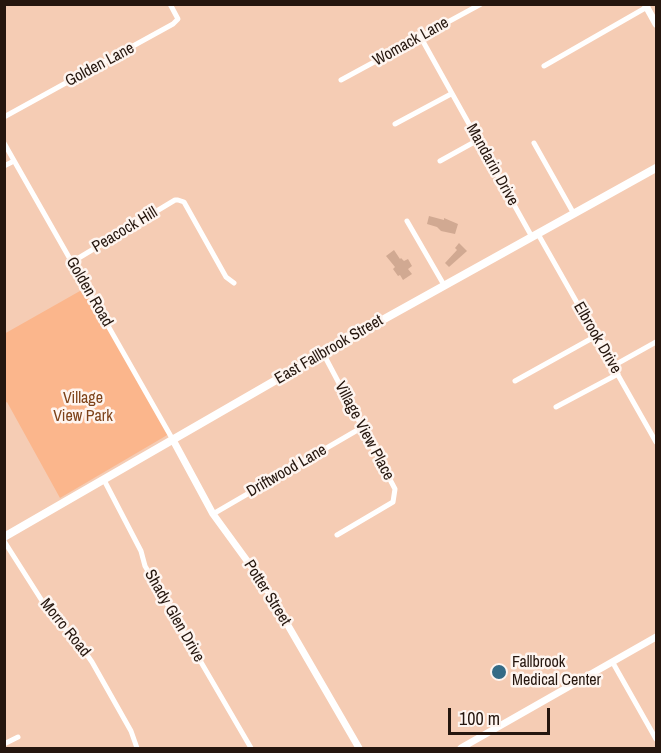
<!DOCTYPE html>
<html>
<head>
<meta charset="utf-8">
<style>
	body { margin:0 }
	#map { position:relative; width:661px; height:753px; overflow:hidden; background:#f5ccb4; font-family:"Archivo Narrow",sans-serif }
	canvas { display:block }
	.frame { position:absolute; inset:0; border:6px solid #25160e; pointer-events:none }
	.scale { position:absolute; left:448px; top:708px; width:102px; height:27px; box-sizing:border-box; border:3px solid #25160e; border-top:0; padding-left:8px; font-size:18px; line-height:21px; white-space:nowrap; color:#25160e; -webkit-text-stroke:4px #fef5f0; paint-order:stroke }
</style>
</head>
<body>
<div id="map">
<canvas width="661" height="753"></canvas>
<div class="frame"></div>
<div class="scale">100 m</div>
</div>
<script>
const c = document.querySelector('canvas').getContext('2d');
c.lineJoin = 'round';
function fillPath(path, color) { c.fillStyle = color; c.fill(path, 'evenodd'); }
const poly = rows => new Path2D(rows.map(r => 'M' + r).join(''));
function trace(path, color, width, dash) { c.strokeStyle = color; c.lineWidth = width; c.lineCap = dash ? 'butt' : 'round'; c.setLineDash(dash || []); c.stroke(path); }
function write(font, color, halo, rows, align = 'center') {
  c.font = font + ' "Archivo Narrow",sans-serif'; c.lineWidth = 5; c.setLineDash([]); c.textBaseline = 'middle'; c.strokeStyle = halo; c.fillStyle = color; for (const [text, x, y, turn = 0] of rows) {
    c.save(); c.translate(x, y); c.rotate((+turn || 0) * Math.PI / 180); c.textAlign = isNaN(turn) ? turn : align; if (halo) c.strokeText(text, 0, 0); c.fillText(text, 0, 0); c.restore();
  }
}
fillPath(poly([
	[87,287,169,434,60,498,7,402,5,403,4,334]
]), '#fbb68c');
fillPath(poly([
	[429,216,444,220,444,218,458,224,455,234,441,231,437,227,427,224],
	[459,243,467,251,449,267,445,263,457,250,455,248],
	[394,250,400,259,401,258,404,261,408,259,412,266,408,269,412,274,403,280,400,275,398,276,393,269,395,267,386,256]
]), '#d1a992');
trace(poly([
	[420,36,532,237],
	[544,66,647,7],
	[341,80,481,4],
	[4,117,173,24,178,19,170,4],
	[395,124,451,94],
	[4,143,173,440],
	[534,143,574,214],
	[440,161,478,140],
	[4,166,14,161],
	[407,221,444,285],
	[538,234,656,442],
	[72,262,175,200,178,200,184,202,226,277,234,283],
	[323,353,395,489,393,502,337,535],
	[613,366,656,342],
	[515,381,596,336],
	[556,407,618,374],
	[104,480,141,551,145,566,251,748],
	[213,514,361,428],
	[4,541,51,615,78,642,92,662,131,731,137,748],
	[613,663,656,739],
	[4,744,18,737]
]), '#fff', 5);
trace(poly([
	[645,4,656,24],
	[173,440,213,514,264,584,359,748],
	[461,748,656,637]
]), '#fff', 7);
trace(poly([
	[4,537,323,353,656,168]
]), '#fff', 8);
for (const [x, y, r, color] of [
	[499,672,8,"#346b86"]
]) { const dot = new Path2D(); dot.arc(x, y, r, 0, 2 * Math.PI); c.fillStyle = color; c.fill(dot); trace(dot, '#fef5f0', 2); }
write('16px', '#25160e', '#fef5f0', [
	["Womack Lane",411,42,-29],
	["Golden Lane",100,65,-28],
	["Mandarin Drive",492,165,61],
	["Peacock Hill",125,230,-31],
	["Golden Road",89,292,60],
	["Elbrook Drive",597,338,60],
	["East Fallbrook Street",329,350,-30],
	["Village View Place",364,431,62],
	["Driftwood Lane",287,471,-30],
	["Potter Street",267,593,58],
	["Shady Glen Drive",174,616,60],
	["Morro Road",65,628,51]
]);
write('16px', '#7e431a', '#fef5f0', [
	["Village",83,399],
	["View Park",83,417]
]);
write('16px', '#25160e', '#fef5f0', [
	["Fallbrook",512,663],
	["Medical Center",512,681]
], 'left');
</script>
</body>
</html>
